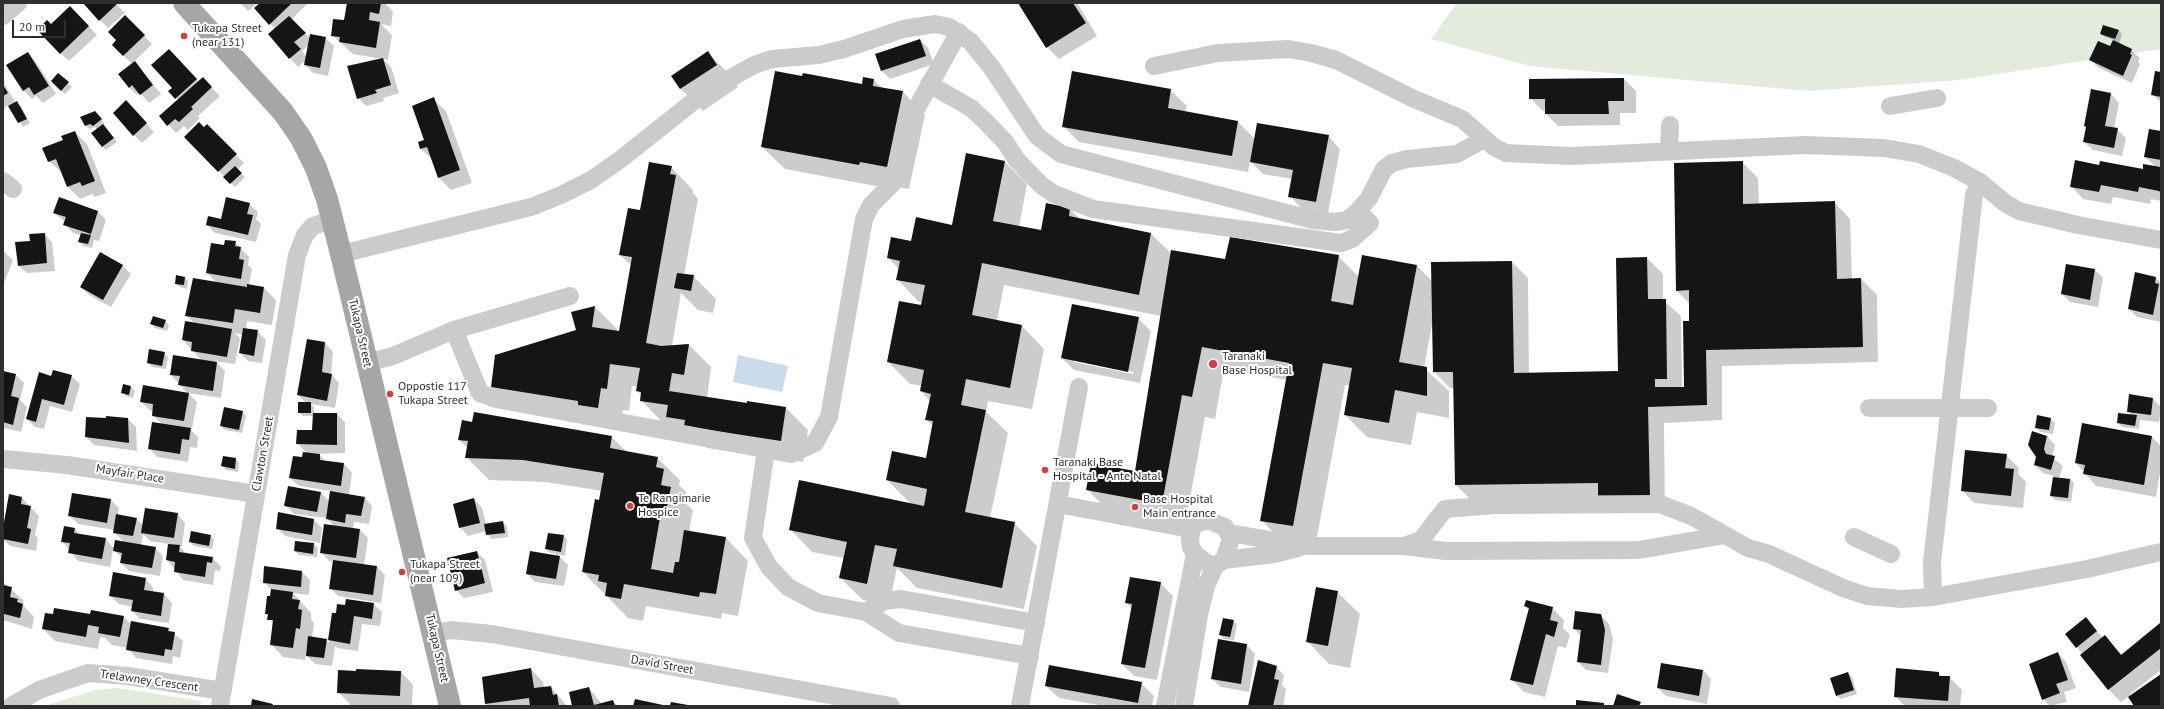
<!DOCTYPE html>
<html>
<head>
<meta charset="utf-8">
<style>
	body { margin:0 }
	#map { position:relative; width:2164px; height:709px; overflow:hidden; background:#fff; font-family:"PT Sans",sans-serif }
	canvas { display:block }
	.frame { position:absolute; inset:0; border:4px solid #2e2e2e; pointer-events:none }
	.scale { position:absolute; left:12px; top:20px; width:54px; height:18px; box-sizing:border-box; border:2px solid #2e2e2e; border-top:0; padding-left:5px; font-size:12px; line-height:14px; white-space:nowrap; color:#2e2e2e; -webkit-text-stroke:3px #fff; paint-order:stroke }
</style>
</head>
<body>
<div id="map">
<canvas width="2164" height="709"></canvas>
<div class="frame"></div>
<div class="scale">20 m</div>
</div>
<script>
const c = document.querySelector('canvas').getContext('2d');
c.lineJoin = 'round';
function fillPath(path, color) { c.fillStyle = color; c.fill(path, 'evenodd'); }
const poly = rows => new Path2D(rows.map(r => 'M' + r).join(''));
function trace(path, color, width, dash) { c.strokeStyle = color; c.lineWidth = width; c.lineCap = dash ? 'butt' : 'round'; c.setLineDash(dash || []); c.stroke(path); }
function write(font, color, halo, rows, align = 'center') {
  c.font = font + ' "PT Sans",sans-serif'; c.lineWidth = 4; c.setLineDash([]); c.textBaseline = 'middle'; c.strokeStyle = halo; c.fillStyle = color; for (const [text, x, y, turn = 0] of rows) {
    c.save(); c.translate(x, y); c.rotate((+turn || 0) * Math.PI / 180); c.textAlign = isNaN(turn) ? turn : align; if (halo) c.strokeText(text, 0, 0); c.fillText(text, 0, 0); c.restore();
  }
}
fillPath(poly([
	[1457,3,2161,3,2161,49,1959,80,1809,91,1530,66,1431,39],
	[118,688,201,701,200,706,44,706,95,690]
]), '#e3ebdd');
fillPath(poly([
	[738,355,788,366,782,392,733,382]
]), '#cadbe9');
fillPath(poly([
	[84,3,115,3,125,13,108,28],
	[240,3,258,3,248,11],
	[261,3,307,4,291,20,310,38,325,38,334,46,328,76,313,73,305,65,306,60,298,67,290,58,275,29,255,8],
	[309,45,306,56,302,51],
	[348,3,385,3,393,12,391,26,381,24,392,35,388,60,383,59,391,67,399,93,383,98,384,101,366,106,358,98,382,59,353,54,332,35,345,21],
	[1020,3,1077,3,1097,36,1059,59,1047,47],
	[78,15,97,35,69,61,60,53],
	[125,16,152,44,134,62,161,94,149,103,140,93,137,95,129,87,132,64,113,45,118,40],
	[2118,30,2122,34,2119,44,2131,50,2140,58,2138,62,2140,64,2132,83,2099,68,2090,60,2111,48,2114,40,2105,37,2101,34],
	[920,40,928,48,934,64,890,79,882,71],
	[28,53,36,62,56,94,43,103,36,96,32,99,24,91,8,66],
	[708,53,730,75,738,87,703,111,681,89,673,77],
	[177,58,199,82,211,87,220,96,198,116,200,118,188,130,184,126,176,133,160,116,179,101,170,91,173,88],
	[2161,73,2161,103,2152,94],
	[58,74,72,87,65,94,52,81],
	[864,78,874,80,883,89,903,92,925,115,909,189,882,184,881,187,785,169,762,147,863,85],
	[1624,79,1636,91,1636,113,1620,113,1620,125,1558,126,1546,114,1546,111,1543,111,1530,98],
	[3,82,16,103,21,106,30,123,23,127,9,105,3,109],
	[1170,90,1187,106,1185,113,1238,122,1255,139,1328,136,1340,149,1328,213,1302,209,1290,196,1292,179,1263,174,1250,161,1248,172,1079,142,1063,126],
	[2092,90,2111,94,2119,103,2114,129,2117,129,2126,138,2122,156,2093,150,2084,142,2087,128,2085,126],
	[433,99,446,111,472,183,451,190,439,178,433,160,421,149,425,140],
	[134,110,154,132,142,143,134,135],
	[99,116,105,124,103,125,117,142,106,150,102,146,97,129,95,127,90,129,86,126],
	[207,126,244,163,237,170,245,177,235,187,185,137],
	[75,132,87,144,106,193,95,197,92,194,80,199,68,187,62,173,49,161,64,140],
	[2161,132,2161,166,2159,166,2158,168,2161,168,2161,201,2151,199,2150,204,2113,197,2111,204,2083,199,2071,186,2100,166,2143,170,2156,167,2145,157],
	[967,154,1005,162,1027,184,1019,227,1042,231,1070,209,1081,220,1151,234,1172,254,1226,261,1338,256,1359,277,1417,266,1433,282,1433,263,1512,262,1528,278,1529,373,1619,372,1647,258,1663,274,1663,300,1681,316,1682,388,1685,388,1690,304,1677,291,1742,162,1758,178,1759,205,1834,202,1850,219,1852,279,1861,279,1877,295,1878,362,1722,366,1722,420,1664,423,1665,512,1472,501,1456,485,1454,388,1450,388,1434,372,1432,324,1424,368,1449,391,1449,418,1417,412,1411,445,1367,437,1345,415,1350,386,1345,385,1315,548,1284,543,1261,520,1287,380,1224,369,1215,419,1205,417,1185,526,1109,512,1087,489,1136,472,1161,316,1004,285,997,321,1022,326,1044,349,1032,409,988,401,986,412,1008,433,990,518,1014,523,1037,546,1024,609,917,588,897,568,889,605,863,600,840,578,844,558,812,552,790,529,911,504,887,480,927,459,933,426,926,419,930,401,921,391,922,386,910,384,888,362,922,302,919,302,897,279,899,269,888,258,912,242,952,226],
	[671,167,693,190,693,193,698,199,684,275,693,276,716,299,713,313,698,310,681,293,672,346,689,345,711,367,707,398,786,408,808,430,803,462,707,448,700,441,663,423,641,400,642,395,637,391,638,386,632,386,629,411,623,410,620,429,514,409,492,387,577,330,595,307,617,329,617,331,620,332,632,266,620,255,641,211],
	[59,199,98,212,106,220,99,241,94,240,92,248,83,246,79,242,81,235,73,233,65,224,65,222,54,213],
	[249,204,258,212,256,219,261,224,256,242,215,233,207,225,221,220],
	[44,234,52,242,55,271,27,273,18,265,31,242],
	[235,242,249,257,248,265,252,269,249,285,264,288,276,300,272,325,247,321,246,330,257,331,266,340,262,363,248,361,240,353,243,335,235,333,240,338,235,364,215,361,225,371,221,398,188,393,197,402,192,429,189,428,198,437,197,448,190,447,188,462,157,457,149,448,162,424,153,415,153,411,150,410,141,402,188,394,171,375,202,361,183,340,194,323,186,315,217,283,207,273,225,246],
	[3,251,13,260,4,283,3,282],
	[122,265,131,274,111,307,89,295,81,287],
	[2067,265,2095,270,2103,278,2098,307,2070,302,2062,294],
	[185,278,188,281,187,289,180,287,176,284],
	[2156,278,2161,283,2161,322,2137,317,2129,309],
	[1138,318,1151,331,1140,383,1074,370,1062,358],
	[1074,360,1133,372,1133,374,1074,362],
	[165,321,169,325,167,331,155,328,151,324],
	[325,343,333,352,331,374,339,383,335,408,311,404,314,407,314,414,337,414,345,422,345,453,309,454,320,455,326,462,344,464,352,473,349,495,364,497,372,506,369,524,354,522,353,529,360,530,368,538,364,565,377,567,385,575,381,603,338,596,330,588,334,561,329,561,321,552,334,526,326,518,294,514,286,506,321,493,330,502,331,491,299,486,290,478,307,453,298,444,313,431,314,416,303,416,299,412,306,403,298,395],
	[164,353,168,357,166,369,152,367,148,363],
	[3,372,15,374,24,383,20,400,27,407,21,432,3,428],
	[71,376,80,384,72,412,50,406,44,429,35,427,27,419,52,377],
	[124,385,131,387,135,391,133,398,126,396,122,392],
	[2153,399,2161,407,2159,422,2140,420,2139,429,2122,427,2118,423,2132,416,2128,411],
	[242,412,246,416,242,433,225,430,221,426],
	[2038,417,2051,419,2055,423,2053,434,2040,432,2036,428],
	[128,419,136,427,137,451,94,445,86,437],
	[473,423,611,437,627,452,657,458,680,480,679,485,686,492,684,502,693,510,689,532,726,538,748,561,738,616,722,613,721,619,646,606,643,621,628,618,583,572,595,500,600,501,602,491,546,482,489,480,466,457,468,448,459,440],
	[2083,424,2152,437,2161,446,2161,467,2156,497,2096,486,2076,463],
	[2032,433,2047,436,2055,445,2052,457,2063,466,2059,478,2070,479,2074,483,2071,502,2055,500,2051,496,2054,476,2043,473,2035,465,2037,457],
	[2006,455,2019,468,2018,474,2026,482,2023,508,1974,503,1962,490],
	[236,459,239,463,238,472,226,470,222,466],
	[22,498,39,516,35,535,38,538,36,551,10,546,3,539,3,524,5,525],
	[474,499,482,508,486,524,503,522,507,526,508,537,491,539,486,531,468,536,460,527],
	[111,500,119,508,118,515,136,519,143,525,177,514,185,523,182,546,179,546,187,554,212,558,221,566,220,571,215,570,213,585,183,580,167,560,169,544,150,541,143,534,141,545,155,548,163,556,160,576,129,571,121,563,122,558,113,549,110,567,78,561,62,541,65,527,75,529,82,536,105,539,115,549,124,542,114,532,114,530,78,524,70,516],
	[314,520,322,528,320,543,285,536,277,528],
	[210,536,214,539,212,549,194,546,190,542],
	[564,536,567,540,565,556,557,554,568,565,564,586,535,582,527,574,556,556,556,554,550,553,546,549],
	[314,544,318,548,317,557,299,555,295,551],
	[477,552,485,560,493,592,464,598,456,590],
	[265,567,302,572,310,580,309,595,293,593,311,613,311,619,314,623,312,638,329,642,332,614,373,604,382,612,380,626,362,624,358,651,337,648,335,646,332,666,315,664,306,655,305,660,283,657,271,644,274,625,266,613,272,591,264,582],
	[145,579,153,587,153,592,164,594,172,603,169,623,140,619,132,611,133,607,119,604,110,596],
	[3,582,24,601,23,605,34,617,32,629,3,620],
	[1160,583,1173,596,1157,680,1134,676,1122,664,1132,608,1126,603],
	[1337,592,1360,614,1350,668,1329,664,1307,641],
	[1525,606,1552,608,1564,620,1563,628,1570,635,1566,648,1558,646,1545,697,1524,692,1511,679,1529,610],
	[91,615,124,617,132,625,168,629,183,641,180,658,173,656,172,664,136,658,128,648,112,645,105,638,100,637,98,649,55,641,43,629],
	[1601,615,1609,624,1613,639,1608,673,1586,670,1578,662,1581,636,1574,629],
	[2086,619,2103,638,2105,637,2122,655,2159,625,2161,626,2161,670,2130,694,2131,696,2161,675,2161,706,2135,706,2129,696,2121,702,2109,690,2077,647],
	[1233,621,1237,624,1234,640,1224,639,1220,635],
	[1219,641,1247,645,1255,654,1249,692,1221,687,1212,679],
	[2058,653,2066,662,2076,688,2064,692,2067,702,2050,706,2043,699],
	[1662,664,1703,670,1711,679,1707,704,1666,696,1658,688],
	[1276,667,1284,675,1282,685,1286,689,1283,706,1250,706],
	[531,669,543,682,544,688,551,687,567,706,489,706,486,704],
	[1897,669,1939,673,1943,677,1949,677,1962,690,1960,706,1905,706,1895,696],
	[357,670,401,672,413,685,412,706,351,705,338,692],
	[1848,673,1852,677,1857,694,1841,699,1837,696],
	[1141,683,1154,696,1152,706,1104,706,1059,698,1046,686],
	[589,688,602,704,613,701,618,706,573,706]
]), '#0003');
fillPath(poly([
	[83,3,116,3,117,4,99,21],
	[260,3,292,3,269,25,254,8],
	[347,3,381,3,379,14,370,12,369,20,380,22,376,48,339,42,340,37,331,36,333,19,344,20],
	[1018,3,1073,3,1086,23,1046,48],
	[70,6,89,26,60,54,37,30,47,20,51,24],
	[125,15,145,35,123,56,112,45,116,40,108,32],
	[289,16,306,33,294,42,301,49,289,59,268,34],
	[2103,25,2119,30,2115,39,2100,34],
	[310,34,326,37,320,68,304,65],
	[920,39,926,56,881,71,875,54],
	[2113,40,2132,49,2130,54,2132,55,2123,76,2089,60,2098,41,2110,46],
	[169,49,197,79,175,99,168,91,172,88,151,65],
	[708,51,717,65,680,89,671,76],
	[28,52,49,86,34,95,29,87,23,91,6,65],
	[383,58,391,85,375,90,377,93,357,99,347,66],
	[135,61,153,85,140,95,132,85,129,88,118,74],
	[775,71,802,76,803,73,862,84,863,77,874,79,873,86,903,91,887,167,860,162,859,165,761,147],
	[1072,71,1171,89,1168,108,1238,121,1232,156,1062,127],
	[2155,71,2161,72,2161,97,2151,95],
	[58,73,69,82,61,91,51,81],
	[203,77,212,87,191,107,193,109,179,122,175,119,167,126,159,116],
	[1624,78,1624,101,1608,101,1609,114,1545,114,1545,99,1529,99,1529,79],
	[3,85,8,93,3,96],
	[2091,89,2111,93,2105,126,2118,128,2114,148,2083,142,2086,127,2084,126],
	[434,97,460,170,438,178,427,147,420,149,418,142,424,140,412,106],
	[126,100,147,123,133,136,113,113],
	[17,101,27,119,18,123,8,106],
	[95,111,102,119,93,126,90,124,85,126,80,117],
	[199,122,204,127,207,124,237,154,218,172,184,137],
	[1257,123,1329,135,1316,202,1288,197,1293,170,1250,162],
	[103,124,114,138,102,147,91,133],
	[2149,129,2161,131,2161,160,2144,157],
	[75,131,95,181,82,186,80,182,67,187,56,159,48,162,42,148,63,140,61,136],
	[966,153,1005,161,993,221,1041,230,1046,203,1070,208,1069,216,1151,233,1139,295,982,263,972,315,1022,325,1010,388,966,379,961,405,986,410,965,512,1015,522,1002,588,893,566,897,549,875,545,867,584,839,578,847,542,789,530,799,480,924,506,927,489,886,480,892,451,926,458,933,421,925,420,931,394,920,391,924,370,887,362,899,301,921,305,925,285,896,280,900,261,887,258,891,237,911,241,916,217,952,225],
	[2075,160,2099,165,2100,161,2143,169,2143,164,2161,167,2161,193,2159,191,2139,187,2138,192,2101,185,2099,192,2070,187],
	[1743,161,1743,204,1835,201,1837,279,1861,278,1863,347,1706,350,1707,405,1648,407,1650,497,1598,498,1598,483,1455,485,1453,372,1433,372,1431,262,1512,261,1514,373,1618,371,1616,258,1647,257,1648,299,1666,299,1667,379,1655,379,1655,387,1684,387,1683,321,1689,321,1689,290,1676,291,1674,163],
	[649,162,672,166,670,174,676,175,646,343,661,346,689,344,684,375,672,373,669,391,747,403,747,401,786,407,781,441,684,426,685,420,666,417,668,405,640,401,641,392,636,391,640,368,610,364,607,389,601,388,598,408,578,405,578,401,491,387,495,355,576,330,571,312,595,306,592,327,619,331,632,257,619,255,628,208,640,210],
	[235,166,242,173,230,184,223,177],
	[59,197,98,211,91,234,63,225,66,217,53,213],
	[226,197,250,203,247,214,253,215,248,235,206,225,208,216,221,219],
	[45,233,47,263,18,266,15,242,30,241,29,234],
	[81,233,91,235,88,244,78,242],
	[1230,237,1339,255,1331,301,1353,305,1362,255,1417,265,1399,362,1427,367,1427,396,1395,390,1389,423,1344,415,1352,368,1323,363,1293,526,1260,521,1289,363,1202,347,1192,397,1182,395,1162,504,1086,490,1091,463,1135,471,1171,250,1225,259],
	[225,240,236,241,235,246,241,247,239,259,244,260,241,279,206,273,211,243,224,245],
	[100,252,123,265,103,300,80,287],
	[2066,264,2095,269,2090,300,2061,294],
	[2135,272,2156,277,2155,283,2159,284,2153,315,2128,309],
	[677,273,694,275,691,291,674,288],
	[176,275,185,277,184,285,175,284],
	[193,278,247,287,247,284,264,287,260,313,235,309,233,323,185,316],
	[1072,304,1139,317,1128,372,1061,358],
	[153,316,166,320,163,328,150,324],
	[185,321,232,329,227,357,191,351,192,342,182,340],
	[243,328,258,330,254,356,239,353],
	[307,339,325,342,322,372,332,374,327,401,297,395],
	[149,349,165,352,162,366,147,363],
	[173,355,217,362,213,391,178,385,180,376,170,375],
	[53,370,72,375,64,405,42,399,36,422,26,419,39,372,51,376],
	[3,371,16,374,11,396,19,398,13,425,3,422],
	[123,384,131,386,129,395,121,393],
	[143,385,189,393,184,421,152,416,153,404,140,402],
	[2129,394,2153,398,2151,415,2127,412],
	[298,402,311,402,311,413,298,413],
	[224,407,243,411,239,430,220,426],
	[474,412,612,436,610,448,658,457,656,467,664,469,661,485,671,487,666,512,661,512,651,569,673,573,675,562,679,562,684,530,726,537,716,594,700,592,699,597,624,584,621,599,605,596,607,583,598,581,599,575,582,572,595,499,599,500,604,473,523,460,465,458,468,441,458,440,462,420,472,422],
	[313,413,337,413,337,445,296,444,297,430,312,430],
	[2118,413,2137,415,2135,426,2117,423],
	[2037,415,2051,418,2049,430,2035,428],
	[106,416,128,418,129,443,85,437,86,417,106,418],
	[152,422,191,428,189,440,182,439,180,454,148,449],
	[2082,423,2152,436,2144,485,2083,474,2085,465,2075,463],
	[2032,431,2047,436,2044,449,2046,454,2055,456,2051,470,2034,465,2036,457,2028,445],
	[1965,450,2007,454,2005,468,2014,469,2011,496,1961,491],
	[303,452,320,454,320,460,344,463,341,486,289,478,293,456,302,457],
	[223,456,236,458,235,469,221,466],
	[2053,477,2070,479,2068,498,2050,496],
	[288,486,321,492,317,512,284,506],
	[330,491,365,497,361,516,346,514,345,523,326,519],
	[72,493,111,499,107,523,68,516],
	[9,494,22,497,21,504,31,506,27,528,31,529,28,544,3,539,3,528],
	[474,498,480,523,459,528,453,504],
	[145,508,178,513,174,538,141,533],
	[278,512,314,519,312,535,276,529],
	[116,514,137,518,133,536,113,533],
	[503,521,505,533,486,535,484,524],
	[324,524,360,529,356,558,320,553],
	[64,526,75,528,74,533,106,538,102,559,68,553,70,543,61,542],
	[191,531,211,535,209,546,189,542],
	[548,533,564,535,561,552,545,549],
	[115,540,156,547,152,568,120,563,122,553,113,551],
	[295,541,314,543,313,554,294,551],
	[168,544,180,545,179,552,213,557,212,563,207,562,205,577,174,572,175,562,166,560],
	[477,551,485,583,455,591,447,558],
	[530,551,560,556,556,579,526,574],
	[333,560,377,566,373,595,329,589],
	[264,566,302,571,301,587,263,583],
	[113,572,146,578,144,590,164,593,161,616,131,611,133,600,109,596],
	[1130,577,1161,582,1145,668,1121,664,1132,604,1125,603],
	[3,585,12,587,10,597,18,599,17,602,23,604,20,618,4,614],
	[1316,587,1338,591,1328,646,1306,642],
	[271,589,293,592,292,599,300,600,298,609,302,610,300,629,296,628,293,648,270,645,273,620,267,620,268,614,265,614,267,596,270,596],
	[346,599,374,603,372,619,354,616,350,644,328,640,332,613,336,613,337,604,345,605],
	[1526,600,1553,607,1550,620,1558,622,1554,637,1546,634,1533,685,1510,680,1529,608,1524,606],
	[54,608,90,614,91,610,124,616,120,637,98,633,99,627,88,625,86,637,42,629,45,613,53,614],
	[1575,611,1601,614,1605,630,1601,665,1577,662,1581,630,1573,629],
	[2086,617,2097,631,2076,648,2065,634],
	[1223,618,1234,620,1230,637,1219,635],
	[131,621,169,628,168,631,175,632,172,650,165,649,164,656,126,650],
	[2160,623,2161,648,2108,690,2080,655,2105,635,2121,655],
	[308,636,327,639,324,658,306,656],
	[1218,639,1247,644,1241,684,1211,679],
	[2058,652,2068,680,2056,684,2060,693,2042,700,2029,664],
	[1258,660,1277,666,1274,679,1279,680,1273,706,1248,706],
	[1661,663,1703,670,1699,696,1657,688],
	[1049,665,1142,682,1138,703,1045,686],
	[531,668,534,688,551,686,553,695,557,694,559,706,530,706,529,698,485,704,482,677],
	[1896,668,1939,672,1939,676,1950,676,1948,701,1894,697],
	[356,669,401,671,400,696,337,693,338,670,356,671],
	[1848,672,1854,690,1836,696,1830,678],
	[2161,674,2161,706,2134,706,2128,697],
	[589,687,594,705,613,700,615,706,572,706,569,692],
	[1617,694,1641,702,1639,706,1613,706],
	[252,699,273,704,272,706,251,706],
	[635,699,663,705,663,706,633,706],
	[1576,700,1604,703,1604,706,1576,706],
	[671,702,688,705,688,706,670,706]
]), '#151515');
trace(poly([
	[3,16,18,3],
	[1154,66,1218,53,1288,49,1311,53,1336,60,1412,98,1462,119,1494,147,1506,153,1571,156,1805,145,1884,148,1919,154,1952,167,1980,182,2005,203,2019,211,2078,225,2161,240],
	[929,84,971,108,986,122,1006,143,1016,159,1041,185,1054,194,1093,209,1341,243,1352,239,1370,223,1358,211],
	[1890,106,1937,98],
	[1669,152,1670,125],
	[3,181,13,189],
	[341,254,531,207,561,195,591,180,621,159,704,93,754,65,772,59,819,55,844,49,903,29,935,24,949,27,971,42,992,68,1037,136,1061,154,1313,220,1335,222,1347,220,1358,211,1369,198,1384,169,1392,163,1407,159,1457,154,1484,139],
	[454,330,480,393,496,399,791,454,815,443,829,417,864,219,871,205,897,179,903,169,907,151,909,132,915,111,959,32],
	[367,363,393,356,454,330,570,296],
	[1869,408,1988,408],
	[766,450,753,538,769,567,788,587,818,603,866,612,899,633,1030,656],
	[3,459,67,465,256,494],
	[1058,504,1185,528,1190,534],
	[1205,521,1210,521,1225,527,1231,539,1224,560,1215,566,1205,562,1195,554,1191,547,1190,540,1192,529,1196,524,1205,521],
	[1229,533,1306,546,1404,546,1446,551,1639,550,1725,535,1748,548,1769,554,1843,588,1867,596,1902,599,1933,597,2087,569,2161,552],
	[1854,537,1891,554],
	[1404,546,1421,540,1445,509,1495,505,1660,504,1691,516,1725,535],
	[1224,560,1274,554,1298,548],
	[1933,597,1932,562,1974,195,1980,182],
	[866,612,884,601,901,599,1036,623],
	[434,633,451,630,492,634,891,706],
	[11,706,39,690,88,673,128,676,222,691],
	[220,706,297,255,305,235,313,226,332,220],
	[1020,706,1079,387],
	[1165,706,1195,554],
	[1184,706,1199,615,1206,586,1215,566]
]), '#cbcbcb', 18);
trace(poly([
	[184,3,283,112,301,138,316,168,327,199,341,254,450,706]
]), '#a6a6a6', 22);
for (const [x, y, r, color] of [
	[184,36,4,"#da3e3c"],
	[1213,364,5,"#da3e3c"],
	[390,394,4,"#da3e3c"],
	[1045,470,4,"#da3e3c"],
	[630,506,4,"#da3e3c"],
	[1135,507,4,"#da3e3c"],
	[402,572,4,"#da3e3c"]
]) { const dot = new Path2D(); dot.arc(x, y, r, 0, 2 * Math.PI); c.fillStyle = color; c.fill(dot); trace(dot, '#fff', 1.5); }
write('12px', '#2e2e2e', '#fff', [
	["Tukapa Street",192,29],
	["(near 131)",192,43],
	["Taranaki",1222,357],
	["Base Hospital",1222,371],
	["Oppostie 117",398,387],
	["Tukapa Street",398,401],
	["Taranaki Base",1053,463],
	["Hospital - Ante Natal",1053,477],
	["Te Rangimarie",638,499],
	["Hospice",638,513],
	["Base Hospital",1143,500],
	["Main entrance",1143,514],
	["Tukapa Street",410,565],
	["(near 109)",410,579]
], 'left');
write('12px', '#2e2e2e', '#fff', [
	["Tukapa Street",360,333,77],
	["Clawton Street",263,454,-80],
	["Mayfair Place",130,474,9],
	["Tukapa Street",437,648,77],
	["David Street",662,665,10],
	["Trelawney Crescent",149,681,8]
]);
</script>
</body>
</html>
